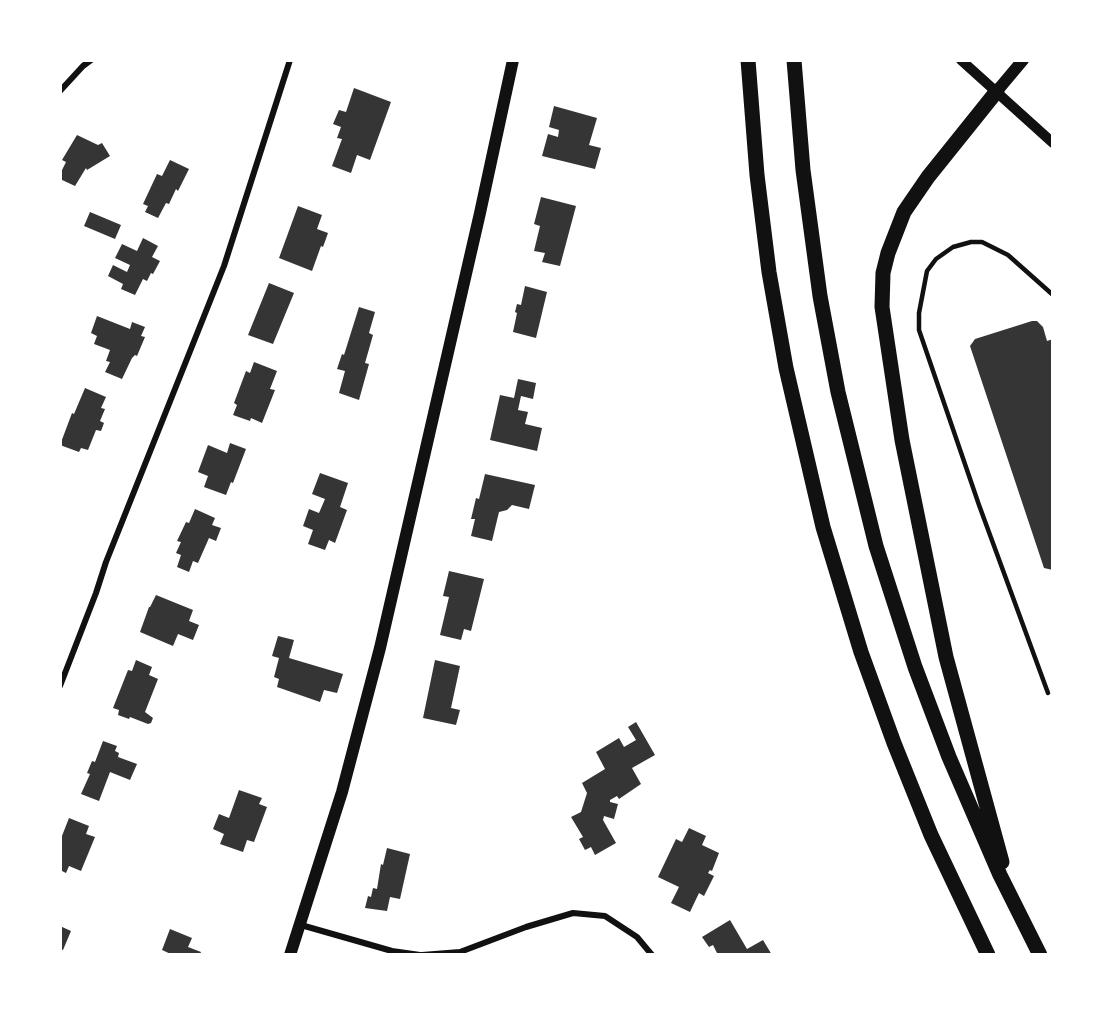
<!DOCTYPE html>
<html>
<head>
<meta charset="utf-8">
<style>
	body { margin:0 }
	#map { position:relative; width:1113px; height:1015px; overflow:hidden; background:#fff; font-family:Mulish,sans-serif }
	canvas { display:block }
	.frame { position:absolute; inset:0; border:62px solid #fff; pointer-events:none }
</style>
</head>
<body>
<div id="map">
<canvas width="1113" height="1015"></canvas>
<div class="frame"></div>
</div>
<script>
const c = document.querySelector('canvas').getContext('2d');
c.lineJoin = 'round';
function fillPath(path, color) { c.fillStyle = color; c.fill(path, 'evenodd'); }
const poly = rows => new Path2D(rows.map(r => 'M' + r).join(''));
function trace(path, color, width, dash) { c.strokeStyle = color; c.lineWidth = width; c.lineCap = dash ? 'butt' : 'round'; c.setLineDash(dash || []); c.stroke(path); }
fillPath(poly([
	[354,88,391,102,370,160,357,155,351,173,332,166,342,139,337,138,341,127,333,124,339,110,346,112],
	[554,106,597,118,589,145,601,148,595,169,542,156,548,134,558,137,559,130,549,127],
	[77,135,98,145,102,143,110,156,87,170,86,168,75,186,60,179,60,174,66,162,62,160],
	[170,160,189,169,178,191,176,189,169,204,166,203,158,218,145,212,148,206,143,204,157,174,162,176],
	[541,197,576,206,560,266,542,262,545,253,534,251,540,226,534,224],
	[298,206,322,215,317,229,328,233,323,247,321,246,312,271,279,258],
	[90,212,121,225,115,239,84,226],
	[143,238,158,246,152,257,160,261,153,274,151,273,147,281,143,279,135,295,121,289,123,284,108,276,113,265,127,272,130,265,115,258,122,244,137,251],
	[269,283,294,293,273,344,248,335],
	[525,286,547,292,536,338,513,332,517,313,515,312,517,304,521,305],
	[359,307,375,312,369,333,373,335,365,363,369,364,359,400,339,393,345,371,337,369,342,354,344,355],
	[97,316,130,329,132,322,145,327,141,336,145,337,137,356,135,355,132,358,122,379,105,372,110,362,106,361,110,350,94,344,97,336,91,333],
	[1032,321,1037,321,1043,327,1047,341,1053,339,1053,570,1044,568,970,346,975,339],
	[254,362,277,371,270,389,275,390,262,423,251,418,250,421,233,415,237,405,234,403,246,371,250,373],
	[518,379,536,383,533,399,521,396,518,410,528,412,525,424,542,428,537,451,490,440,500,395,514,398],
	[85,388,106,397,101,408,105,409,100,421,104,423,101,431,96,430,88,450,81,448,79,452,60,445,72,413,74,414],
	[230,443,246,449,233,483,231,482,226,495,204,487,208,476,198,472,208,445,227,453],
	[320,473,348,483,340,507,347,510,335,543,329,540,325,550,308,544,313,530,303,526,309,509,319,513,325,499,312,494],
	[485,474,535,485,529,509,512,505,507,510,499,512,492,541,471,536,475,519,471,519,476,498,479,499],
	[195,509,215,518,212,525,221,528,216,541,209,538,198,563,193,561,189,572,177,567,181,555,176,553,181,542,177,541,186,522,189,523],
	[449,571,484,579,471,631,464,629,461,640,440,635,449,597,443,596],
	[156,595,193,610,189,621,199,625,193,640,178,634,173,646,140,632,149,607,150,607],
	[278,636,294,640,289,658,343,674,337,693,324,690,320,702,277,687,279,679,274,677,279,658,272,656],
	[136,660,152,667,149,675,158,679,145,712,153,718,151,723,148,724,130,717,129,719,118,715,119,710,113,708,128,670,132,671],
	[435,660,460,666,451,708,460,710,456,725,423,718],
	[636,722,655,755,632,768,641,784,619,799,617,796,610,800,610,802,618,804,614,819,604,816,603,820,616,843,595,855,591,847,585,850,579,839,583,837,571,817,581,812,587,793,582,783,605,769,596,752,619,738,624,747,636,740,628,727],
	[103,741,117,746,115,751,119,753,118,757,137,764,130,780,110,772,99,801,81,794,90,774,87,773,92,761,95,762],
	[239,790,262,798,259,804,267,807,254,842,247,840,243,852,220,844,224,834,213,829,219,814,229,818],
	[69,818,89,826,86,834,95,837,81,871,69,866,66,873,60,870,60,841],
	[689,828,706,836,702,845,719,853,712,871,710,870,708,873,714,876,704,896,699,893,690,912,671,903,679,887,658,877,676,839,682,842],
	[387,848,410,854,400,899,390,897,387,911,365,908,368,896,371,897,373,888,377,889,381,864,383,865],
	[730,920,747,949,763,940,772,955,718,955,713,945,709,947,702,937],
	[60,926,71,931,63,950,60,949],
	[170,929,192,938,188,947,201,952,200,955,173,955,162,950]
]), '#353535');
trace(poly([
	[1048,693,979,505,919,330,919,313,927,271,936,259,953,247,971,242,982,242,1008,255,1053,295]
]), '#111', 4.5);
trace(poly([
	[60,91,83,66,91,60],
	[60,686,96,593,106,562,224,266,290,60],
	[301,925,392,951,420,955],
	[422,955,460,952,526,927,573,913,605,916,637,937,652,955]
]), '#111', 6);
trace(poly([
	[961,60,1053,143]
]), '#111', 10);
trace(poly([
	[997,91,1023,60],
	[290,955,342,792,380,648,480,213,513,60]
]), '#111', 12);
trace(poly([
	[748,60,757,175,769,272,786,368,823,527,861,652,894,743,931,835,988,955],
	[794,60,803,170,820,296,838,392,876,546,915,667,949,757,1000,875,1040,955],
	[997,91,928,177,904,212,888,253,883,273,882,307,902,440,946,657,1002,862]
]), '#111', 15);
</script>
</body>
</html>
